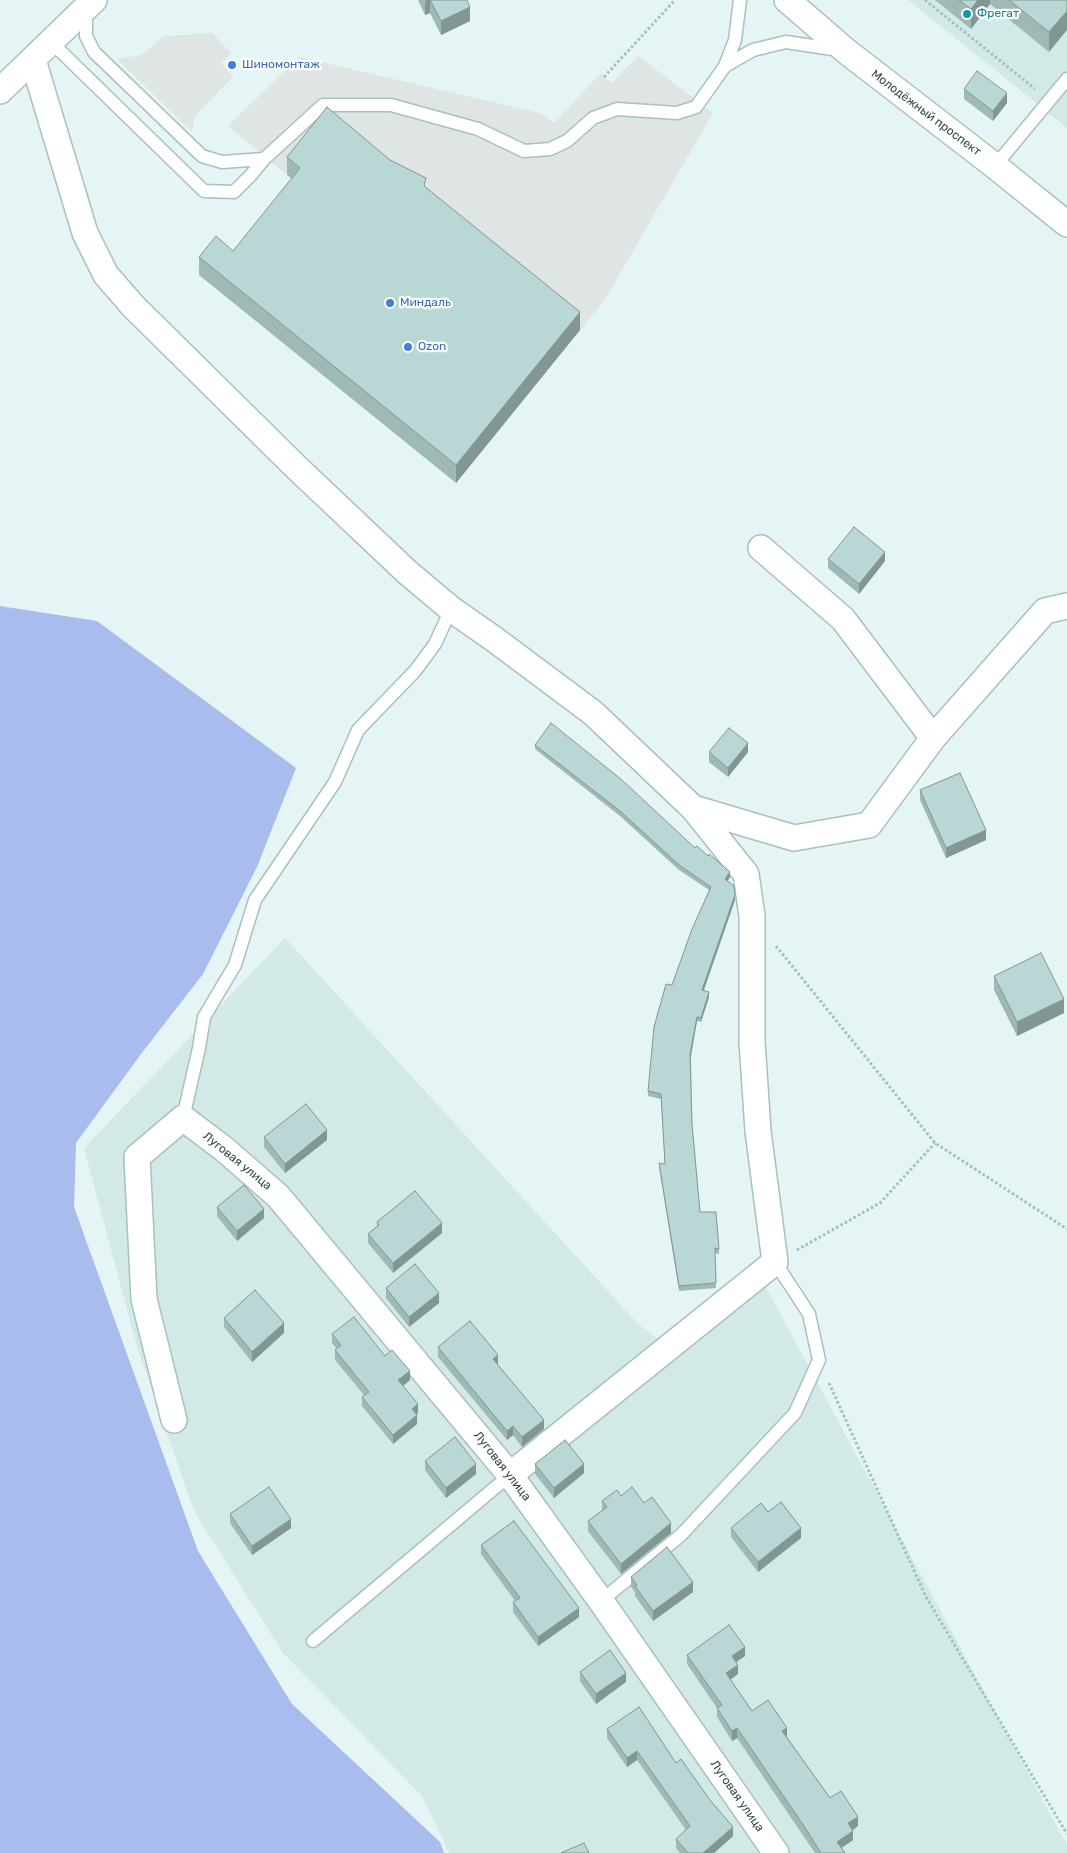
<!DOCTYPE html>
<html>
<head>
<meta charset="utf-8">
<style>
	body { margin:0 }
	canvas { display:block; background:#e5f4f4 }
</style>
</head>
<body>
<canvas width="1067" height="1853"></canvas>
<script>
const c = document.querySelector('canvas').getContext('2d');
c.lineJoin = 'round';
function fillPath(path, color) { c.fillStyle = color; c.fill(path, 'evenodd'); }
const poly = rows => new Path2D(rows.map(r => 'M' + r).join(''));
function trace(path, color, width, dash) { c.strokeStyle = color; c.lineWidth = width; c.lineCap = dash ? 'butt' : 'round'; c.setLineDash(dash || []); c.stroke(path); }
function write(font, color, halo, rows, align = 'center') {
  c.font = font + ' Rubik,sans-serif'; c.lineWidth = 4.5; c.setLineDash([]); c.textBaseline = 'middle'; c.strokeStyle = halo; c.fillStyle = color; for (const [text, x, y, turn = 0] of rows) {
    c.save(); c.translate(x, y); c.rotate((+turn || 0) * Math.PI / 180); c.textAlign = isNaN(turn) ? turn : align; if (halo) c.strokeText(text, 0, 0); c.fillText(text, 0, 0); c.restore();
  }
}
fillPath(poly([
	[908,0,1067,0,1067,128],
	[285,938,639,1325,671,1348,763,1282,1067,1845,1067,1853,449,1853,422,1796,283,1653,194,1511,137,1347,84,1148]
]), '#d2e9e8');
fillPath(poly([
	[0,606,97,621,296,768,257,867,203,974,141,1054,76,1143,74,1207,198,1551,292,1704,440,1842,444,1853,0,1853]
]), '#a8bcee');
fillPath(poly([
	[212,33,231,53,221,63,233,77,195,116,192,132,117,59,142,55,164,36],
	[638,56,713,113,604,301,580,330,327,126,287,175,228,126,299,57,540,113,554,123,600,74,612,83]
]), '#dee5e4');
const service = poly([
	[86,9,86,36,94,52,202,156,222,162,264,159],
	[51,42,204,191,234,192,251,175,264,159,323,105,391,105,478,129,524,151,550,149,567,141,593,118,617,109,677,113,696,107,725,66,735,40,740,0],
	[725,66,753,50,786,42,839,50],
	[995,166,1067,79],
	[183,1118,199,1048,204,1017,235,965,255,900,335,782,358,730,415,671,435,644,451,609],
	[601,1601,681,1535,795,1413,819,1360,809,1314,775,1262],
	[313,1641,510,1475]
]);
const minor = poly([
	[787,0,846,51,995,166,1067,224],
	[33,60,85,233,106,275,133,306,296,467,407,572,451,609,494,639,593,713,693,808,746,874,752,916,752,1042,758,1131,775,1262,510,1475],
	[0,91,94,0],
	[761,548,843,619,933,738],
	[693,808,794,838,869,825,933,738,1045,611,1067,606],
	[174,1420,144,1299,137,1157,183,1118,224,1149,278,1196,510,1475,601,1601,776,1853]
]);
trace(service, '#a6c1bf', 15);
trace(minor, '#a6c1bf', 28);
trace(poly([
	[925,0,1035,89],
	[604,77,675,0],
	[776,946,935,1143,1067,1229],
	[797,1250,880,1203,935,1143],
	[829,1383,926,1597,1067,1834]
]), '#96c5c1', 3, [2.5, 2.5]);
trace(service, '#fff', 12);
trace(minor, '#fff', 25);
fillPath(poly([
	[418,0,467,0,470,21,441,35,430,13,425,15],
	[935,0,1067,0,1049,52,990,4,971,29],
	[964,89,1007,103,993,121,964,99],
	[287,157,390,160,426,188,580,330,456,483,199,275,199,257,233,251,292,179,287,175],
	[828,559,885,561,859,594,828,568],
	[535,745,695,848,730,877,728,881,735,900,704,990,709,997,701,1022,697,1021,691,1058,692,1124,700,1212,719,1249,719,1254,715,1253,716,1288,679,1291,659,1167,659,1163,665,1164,661,1099,648,1096,648,1091,672,985,709,890,679,870,620,816,535,749],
	[709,752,748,752,728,777,709,762],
	[920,790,986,840,946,858,920,800],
	[994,976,1064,1013,1017,1036,994,990],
	[264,1137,327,1140,285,1173,264,1147],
	[217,1207,264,1218,237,1241,217,1216],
	[377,1222,442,1233,393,1273,368,1243,368,1234,377,1226],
	[386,1288,439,1303,409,1327,386,1298],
	[224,1318,284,1333,252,1362,224,1327],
	[332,1334,385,1356,410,1380,403,1386,418,1413,417,1414,417,1424,393,1444,362,1406,362,1397,364,1395,335,1360,335,1350,337,1349,332,1343],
	[438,1347,498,1365,544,1429,522,1447,513,1435,507,1440,438,1357],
	[425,1461,476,1474,446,1498,425,1470],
	[535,1464,584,1473,554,1498,535,1474],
	[621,1496,644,1503,671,1533,621,1574,588,1531,588,1521,602,1511,602,1501],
	[230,1514,291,1528,252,1555,230,1523],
	[731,1528,801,1538,758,1572,731,1537],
	[481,1545,579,1617,538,1646,513,1612,513,1602,515,1601,481,1554],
	[631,1577,693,1592,653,1621,635,1596,635,1592,631,1587],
	[687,1655,745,1656,736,1662,738,1674,730,1679,752,1711,787,1737,830,1798,858,1826,853,1830,853,1840,841,1848,845,1853,815,1853,737,1738,732,1741,717,1717,717,1708,687,1664],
	[580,1672,626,1682,596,1704,580,1681],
	[607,1729,676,1763,733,1836,714,1853,680,1853,676,1848,676,1839,686,1830,637,1760,627,1767,607,1738]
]), '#9fb9b6');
fillPath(poly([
	[428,0,430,0,430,13,425,15,425,1],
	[978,0,990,0,990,4,971,29,971,9],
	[470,7,470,21,441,35,441,21],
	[1067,11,1067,30,1049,52,1049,32],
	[1007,93,1007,103,993,121,993,111],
	[580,312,580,330,456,483,456,465],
	[885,552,885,561,859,594,859,584],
	[748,743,748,752,728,777,728,768],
	[986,830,986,840,946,858,946,848],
	[730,872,730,877,725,884,725,879],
	[735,895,735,900,702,995,702,990],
	[709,992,709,997,701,1022,701,1018],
	[1064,999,1064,1013,1017,1036,1017,1022],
	[697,1017,697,1021,690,1058,690,1054],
	[327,1130,327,1140,285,1173,285,1164],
	[264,1209,264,1218,237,1241,237,1231],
	[442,1223,442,1233,393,1273,393,1263],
	[439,1293,439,1303,409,1327,409,1317],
	[284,1323,284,1333,252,1362,252,1352],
	[498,1355,498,1365,493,1369,493,1359],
	[410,1371,410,1380,398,1390,398,1380],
	[418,1404,418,1413,412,1418,412,1409],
	[417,1415,417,1424,393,1444,393,1435],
	[544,1420,544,1429,522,1447,522,1437],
	[513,1426,513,1435,507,1440,507,1431],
	[476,1464,476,1474,446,1498,446,1488],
	[584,1464,584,1473,554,1498,554,1488],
	[291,1519,291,1528,252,1555,252,1546],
	[671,1523,671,1533,621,1574,621,1564],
	[801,1528,801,1538,758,1572,758,1562],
	[693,1582,693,1592,653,1621,653,1611],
	[579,1608,579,1617,538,1646,538,1637],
	[745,1647,745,1656,732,1665,732,1656],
	[738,1665,738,1674,726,1683,726,1673],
	[626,1673,626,1682,596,1704,596,1694],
	[737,1728,737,1738,732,1741,732,1731],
	[787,1728,787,1737,782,1731],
	[637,1751,637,1760,627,1767,627,1758],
	[858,1817,858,1826,848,1833,848,1823],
	[733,1827,733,1836,714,1853,703,1853],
	[853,1831,853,1840,837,1851,837,1842]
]), '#829694');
const building = poly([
	[430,0,467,0,470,7,441,21,430,0],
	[959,0,978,0,971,9,959,0],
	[1009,0,1067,0,1067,11,1049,32,1009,0],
	[977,71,1007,93,993,111,964,89,977,71],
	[327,107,390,160,426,178,424,186,580,312,456,465,199,257,216,236,233,251,300,168,287,157,327,107],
	[854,527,885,552,859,584,828,559,854,527],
	[551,723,622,780,695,848,697,846,708,856,709,854,730,872,725,879,734,886,735,895,702,990,709,992,701,1018,697,1017,690,1054,692,1124,700,1212,716,1212,719,1249,715,1248,716,1283,679,1286,659,1163,665,1164,661,1094,648,1091,654,1027,666,984,672,985,692,929,711,887,679,865,620,811,535,745,551,723],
	[729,728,748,743,728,768,709,752,729,728],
	[960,773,986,830,946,848,920,790,960,773],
	[1041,953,1064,999,1017,1022,994,976,1041,953],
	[306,1104,327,1130,285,1164,264,1137,306,1104],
	[244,1185,264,1209,237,1231,217,1207,244,1185],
	[415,1191,442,1223,393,1263,368,1234,379,1225,377,1222,415,1191],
	[415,1264,439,1293,409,1317,386,1288,415,1264],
	[255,1290,284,1323,252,1352,224,1318,255,1290],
	[354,1317,385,1356,392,1350,410,1371,398,1380,418,1404,412,1409,417,1415,393,1435,362,1397,369,1392,335,1350,341,1345,332,1334,354,1317],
	[470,1321,498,1355,493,1359,544,1420,522,1437,513,1426,507,1431,438,1347,470,1321],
	[455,1437,476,1464,446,1488,425,1461,455,1437],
	[565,1440,584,1464,554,1488,535,1464,565,1440],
	[269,1487,291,1519,252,1546,230,1514,269,1487],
	[632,1487,644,1503,652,1497,671,1523,621,1564,588,1521,607,1507,602,1501,617,1490,621,1496,632,1487],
	[781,1502,801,1528,758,1562,731,1528,761,1503,768,1512,781,1502],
	[514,1521,579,1608,538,1637,513,1602,520,1598,481,1545,514,1521],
	[667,1547,693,1582,653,1611,635,1586,637,1585,631,1577,667,1547],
	[729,1625,745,1647,732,1656,738,1665,726,1673,752,1711,768,1700,787,1728,782,1731,830,1798,841,1791,858,1817,848,1823,853,1831,837,1842,845,1853,821,1853,804,1826,737,1728,732,1731,717,1708,722,1705,687,1655,729,1625],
	[610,1650,626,1673,596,1694,580,1672,610,1650],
	[639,1707,676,1763,681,1759,710,1800,733,1827,703,1853,688,1853,676,1839,690,1826,637,1751,627,1758,607,1729,639,1707],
	[584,1843,589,1853,561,1853,584,1843]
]);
fillPath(building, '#b9d7d4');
trace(building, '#829694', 1);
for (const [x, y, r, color] of [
	[967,14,5,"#0f9aa8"],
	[232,65,5,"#3f7fe0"],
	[390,303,5,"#3f7fe0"],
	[408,347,5,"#3f7fe0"]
]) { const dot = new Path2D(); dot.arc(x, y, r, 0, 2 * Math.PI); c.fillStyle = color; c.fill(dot); trace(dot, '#fff', 2); }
write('12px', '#0d838f', '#fff', [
	["Фрегат",977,14]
], 'left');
write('12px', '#366cbe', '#fff', [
	["Шиномонтаж",242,65],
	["Миндаль",400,303],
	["Ozon",418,347]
], 'left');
write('12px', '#344845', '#fff', [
	["Молодёжный проспект",926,113,37],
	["Луговая улица",237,1161,39],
	["Луговая улица",502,1466,52],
	["Луговая улица",737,1796,55]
]);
</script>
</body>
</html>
